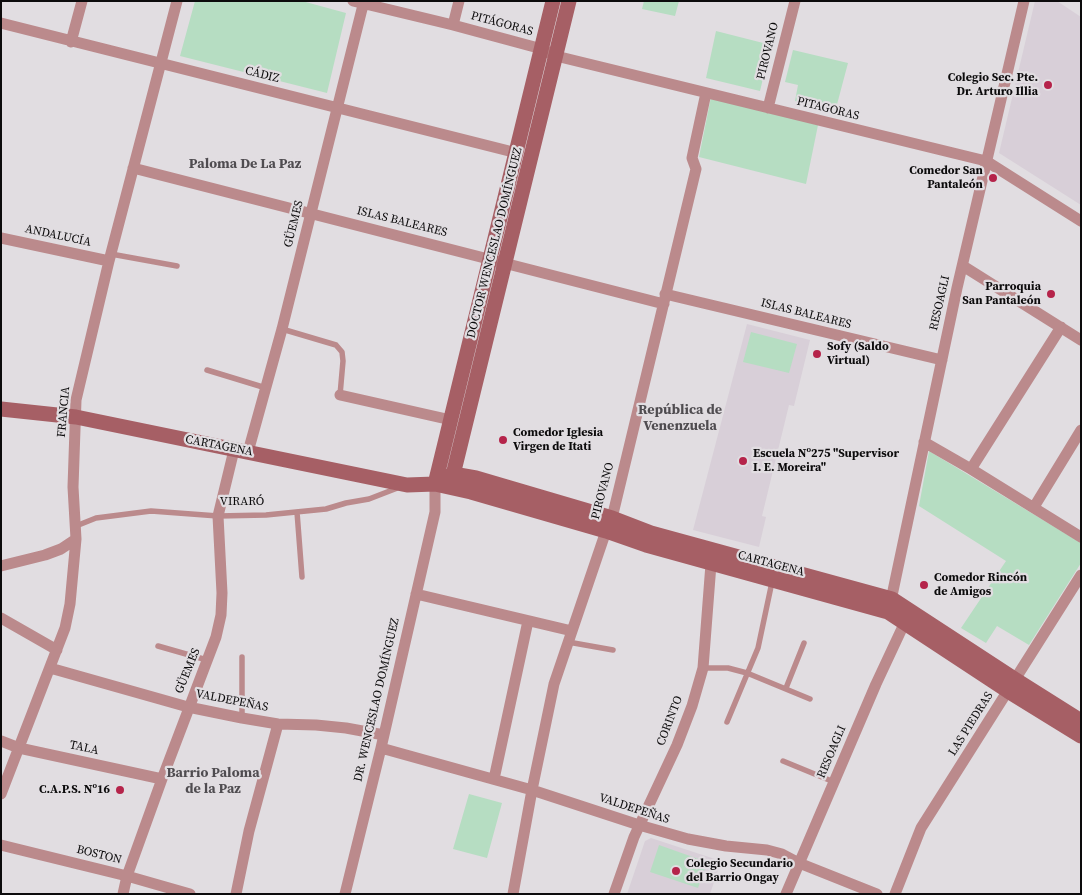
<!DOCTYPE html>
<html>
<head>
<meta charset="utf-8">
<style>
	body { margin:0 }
	#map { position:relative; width:1082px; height:895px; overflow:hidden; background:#e1dde1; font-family:"Source Serif 4",serif }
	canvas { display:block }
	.frame { position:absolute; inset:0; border:2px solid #0c0b0c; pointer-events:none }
</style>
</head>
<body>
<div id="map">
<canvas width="1082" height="895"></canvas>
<div class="frame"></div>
</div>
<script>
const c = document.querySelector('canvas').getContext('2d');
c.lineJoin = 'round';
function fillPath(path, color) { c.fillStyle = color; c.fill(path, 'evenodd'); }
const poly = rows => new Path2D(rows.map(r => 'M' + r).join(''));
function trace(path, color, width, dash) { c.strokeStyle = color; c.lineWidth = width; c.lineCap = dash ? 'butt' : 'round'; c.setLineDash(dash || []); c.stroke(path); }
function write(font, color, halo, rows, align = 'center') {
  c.font = font + ' "Source Serif 4",serif'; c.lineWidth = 4.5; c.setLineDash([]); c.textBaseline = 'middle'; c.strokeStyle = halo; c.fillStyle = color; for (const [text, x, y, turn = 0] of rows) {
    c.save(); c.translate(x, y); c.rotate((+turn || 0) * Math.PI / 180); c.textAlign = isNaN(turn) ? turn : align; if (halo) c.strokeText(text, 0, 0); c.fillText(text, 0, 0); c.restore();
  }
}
fillPath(poly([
	[1035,1,1057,1,1081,17,1081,205,999,153],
	[747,324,810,340,794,406,789,405,762,516,766,517,759,547,693,530],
	[651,838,721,861,710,894,627,894,645,841]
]), '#d8cfd8');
fillPath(poly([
	[195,1,302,1,346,13,327,93,180,56],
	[644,1,679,1,675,16,642,9],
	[716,31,771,45,760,91,706,78],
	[793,50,848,63,835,112,795,101,798,85,785,82],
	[711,97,818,125,806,184,699,157],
	[751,332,797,344,789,373,743,362],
	[929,451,1081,543,1081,563,1029,645,997,626,986,643,961,628,1006,561,919,506],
	[469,794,502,803,487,858,453,849],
	[659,845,707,862,698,888,650,872]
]), '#b6ddc2');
trace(poly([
	[111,254,177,266],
	[282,329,336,345,342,352,343,361,340,395],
	[207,370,266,388],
	[297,512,302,577],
	[76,526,96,518,151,511,218,516,266,515,326,509,346,503,369,499,400,487],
	[568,642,613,650],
	[158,646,207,660],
	[703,668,728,668,747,673,810,699],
	[786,688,804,643],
	[242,718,242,657],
	[727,722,758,648,772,582],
	[783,761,834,782]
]), '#bb8a8c', 5.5);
trace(poly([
	[353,1,453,25,542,49,556,56,986,161,1081,221],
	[1,23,517,153],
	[453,25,459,1],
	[71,42,82,1],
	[768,108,795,1],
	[133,168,664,304],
	[1,238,109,261],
	[963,266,1081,340],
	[665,294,942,360],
	[340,395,451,420],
	[924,442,971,469,1081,537],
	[248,452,282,329,364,1],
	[971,469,1061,327],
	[1034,507,1081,430],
	[1,566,45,555,61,549,76,539],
	[416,594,572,631],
	[890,605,957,288,1024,1],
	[1,618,57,650],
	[50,668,188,707,242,718,278,724,316,725,346,728,384,735],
	[1,741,19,748,162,779],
	[381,748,532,790,639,825,688,839,726,846,767,850,782,854,799,863,877,894],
	[494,779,528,621],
	[1,794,65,628,70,604,76,539,73,487,76,400,109,261,177,1],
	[1,845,127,876,190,894],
	[123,894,127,876,162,779,216,637,221,615,222,593,218,516,234,450],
	[236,894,249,831,278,724],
	[345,894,381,748,435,512,435,484],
	[513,894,532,790,554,684,606,531,612,518,696,169,692,158,706,93],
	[614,894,634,837,677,745,692,706,703,668,711,564,713,556],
	[786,894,876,684,905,622],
	[895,894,921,828,1081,575]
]), '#bb8a8c', 11);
trace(poly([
	[1,409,76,417,407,485,435,484,471,492,606,531,646,545,888,612,1008,691,1081,736],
	[451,483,569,1],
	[435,484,453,474,476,478,612,518,651,533,892,599,1016,680,1081,721],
	[435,484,553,1]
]), '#a65f65', 15);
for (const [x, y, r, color] of [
	[1048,85,5,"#b5234a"],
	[993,178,5,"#b5234a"],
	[1051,294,5,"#b5234a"],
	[817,354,5,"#b5234a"],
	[503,440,5,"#b5234a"],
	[743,461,5,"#b5234a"],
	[924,585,5,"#b5234a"],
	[120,790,5,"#b5234a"],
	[676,871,5,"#b5234a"]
]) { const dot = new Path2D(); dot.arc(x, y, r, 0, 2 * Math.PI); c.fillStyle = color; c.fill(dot); trace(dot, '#e1dde1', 2); }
write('12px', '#0c0b0c', '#e1dde1', [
	["PITÁGORAS",502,24,15],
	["PIROVANO",768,51,-76],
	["CÁDIZ",262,75,14],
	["PITAGORAS",828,109,14],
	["ISLAS BALEARES",402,222,14],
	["GÜEMES",294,224,-76],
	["ANDALUCÍA",58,236,12],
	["DOCTOR WENCESLAO DOMÍNGUEZ",495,243,-76],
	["RESOAGLI",940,303,-77],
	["ISLAS BALEARES",806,314,14],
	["FRANCIA",64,412,-85],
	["CARTAGENA",219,446,11],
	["PIROVANO",603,491,-75],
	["VIRARÓ",242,502],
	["CARTAGENA",771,564,15],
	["GÜEMES",188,671,-68],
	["DR. WENCESLAO DOMÍNGUEZ",377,700,-77],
	["VALDEPEÑAS",232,701,11],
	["CORINTO",670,721,-69],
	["LAS PIEDRAS",971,724,-58],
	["TALA",84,748,12],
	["RESOAGLI",832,752,-67],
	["VALDEPEÑAS",634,809,18],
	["BOSTON",99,855,14]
]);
write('bold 12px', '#0c0b0c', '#e1dde1', [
	["Colegio Sec. Pte.",1038,78,"right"],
	["Dr. Arturo Illia",1038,92,"right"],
	["Comedor San",983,171,"right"],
	["Pantaleón",983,185,"right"],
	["Parroquia",1041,287,"right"],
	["San Pantaleón",1041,301,"right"],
	["Sofy (Saldo",827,347],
	["Virtual)",827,361],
	["Comedor Iglesia",513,433],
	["Virgen de Itati",513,447],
	["Escuela Nº275 \"Supervisor",753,454],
	["I. E. Moreira\"",753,468],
	["Comedor Rincón",934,578],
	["de Amigos",934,592],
	["C.A.P.S. Nº16",110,790,"right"],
	["Colegio Secundario",686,864],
	["del Barrio Ongay",686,878]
], 'left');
write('bold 14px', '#4f4c50', '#e1dde1', [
	["Paloma De La Paz",245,164],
	["República de",680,410],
	["Venenzuela",680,426],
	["Barrio Paloma",213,773],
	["de la Paz",213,789]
]);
</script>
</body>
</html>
